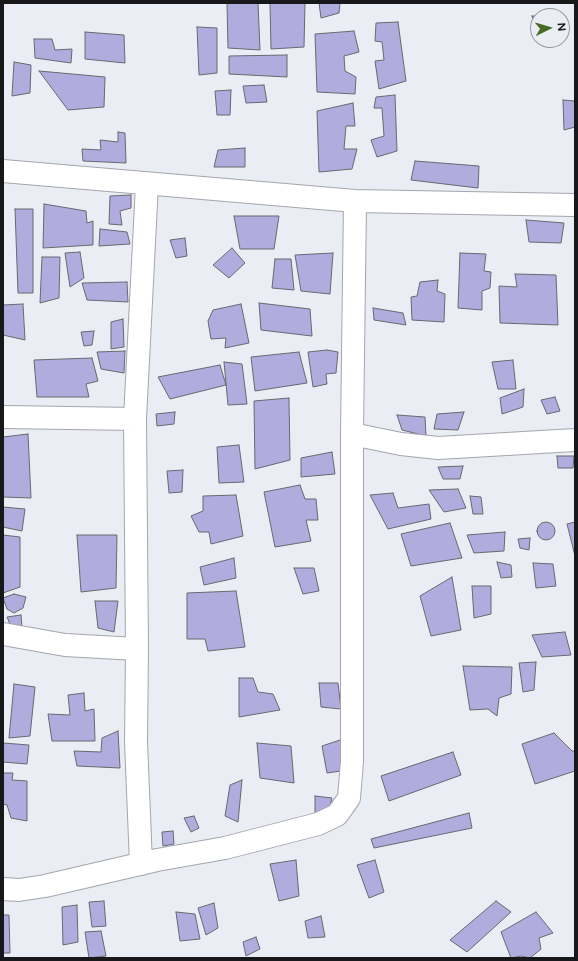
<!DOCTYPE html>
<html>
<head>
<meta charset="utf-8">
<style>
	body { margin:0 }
	#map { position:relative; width:578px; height:961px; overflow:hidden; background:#ebedf5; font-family:Figtree,sans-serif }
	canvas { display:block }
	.frame { position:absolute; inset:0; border:4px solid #18181b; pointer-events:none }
	.north { position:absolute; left:530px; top:8px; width:40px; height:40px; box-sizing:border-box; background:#ebedf5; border:1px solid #97989e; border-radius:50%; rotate:85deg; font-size:11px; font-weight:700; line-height:16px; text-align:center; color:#18181b }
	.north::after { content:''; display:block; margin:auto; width:14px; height:18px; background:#486c24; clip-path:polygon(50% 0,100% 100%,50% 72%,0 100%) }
</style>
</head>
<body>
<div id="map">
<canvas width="578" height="961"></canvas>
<div class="frame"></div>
<div class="north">N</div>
</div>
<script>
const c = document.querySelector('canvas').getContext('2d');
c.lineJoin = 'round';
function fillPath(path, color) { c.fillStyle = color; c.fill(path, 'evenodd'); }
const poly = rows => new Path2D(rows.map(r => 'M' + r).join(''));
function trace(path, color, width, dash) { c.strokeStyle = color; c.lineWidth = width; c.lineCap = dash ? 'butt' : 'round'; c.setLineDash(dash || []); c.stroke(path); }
const building = poly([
	[227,3,258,3,260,50,228,48,227,3],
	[270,3,305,3,304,47,271,49,270,3],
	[319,3,340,3,339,13,321,18,319,3],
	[532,16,550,16,538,16,538,34,532,16],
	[398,22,406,81,379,89,375,61,384,60,382,42,375,41,376,23,398,22],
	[197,27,217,28,217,73,199,75,197,27],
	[354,31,359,52,344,56,345,71,356,77,355,94,317,92,315,34,354,31],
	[85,32,124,35,125,63,85,59,85,32],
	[34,39,52,39,55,50,72,49,71,63,35,58,34,39],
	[287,55,287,77,229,74,229,56,287,55],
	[14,62,31,65,30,93,12,96,14,62],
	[39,71,105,77,104,107,68,110,39,71],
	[264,85,267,102,246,103,243,86,264,85],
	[231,90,230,115,217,115,215,91,231,90],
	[395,95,397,151,377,157,371,140,384,136,382,108,374,108,376,97,395,95],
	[563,100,575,101,575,127,564,130,563,100],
	[353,103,355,126,346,126,344,149,357,149,352,169,319,172,317,111,353,103],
	[118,132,125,133,126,163,83,161,82,149,101,150,100,140,118,142,118,132],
	[245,148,245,167,214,167,218,150,245,148],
	[415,161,479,166,478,188,411,180,415,161],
	[131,195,131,208,120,211,122,225,109,224,110,196,131,195],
	[44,204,86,211,87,223,93,221,93,245,43,248,44,204],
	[15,209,33,209,33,293,18,293,15,209],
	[234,216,279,216,274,249,240,249,234,216],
	[526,220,564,223,561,243,529,242,526,220],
	[100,229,127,232,130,244,99,246,100,229],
	[185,238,187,256,176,258,170,240,185,238],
	[232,248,245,263,229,278,213,265,232,248],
	[80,252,84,278,70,287,65,253,80,252],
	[333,253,330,294,301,291,295,255,333,253],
	[460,253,486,254,484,271,491,272,490,288,482,291,482,310,458,308,460,253],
	[42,257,60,257,59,298,40,303,42,257],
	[275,259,291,259,294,290,272,288,275,259],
	[515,274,556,275,558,325,500,323,499,286,517,287,515,274],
	[438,280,437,291,445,294,444,322,412,320,411,297,417,296,420,282,438,280],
	[127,282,128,302,87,300,82,283,127,282],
	[259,303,310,309,312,336,261,330,259,303],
	[23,304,25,340,3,335,3,305,23,304],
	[241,304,249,343,225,348,226,338,211,339,208,321,213,310,241,304],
	[373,308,403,313,406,325,374,320,373,308],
	[123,319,124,347,111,349,111,322,123,319],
	[94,331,92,345,84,346,81,332,94,331],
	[327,350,338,352,336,373,326,374,327,384,313,387,308,352,327,350],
	[125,351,124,373,101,369,97,352,125,351],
	[299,352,307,383,255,391,251,357,299,352],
	[92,358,98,381,86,384,89,397,37,397,34,360,92,358],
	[513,360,516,389,498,389,492,362,513,360],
	[224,362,242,364,247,404,228,405,224,362],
	[220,365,226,385,170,399,158,377,220,365],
	[524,389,523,407,502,414,500,398,524,389],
	[555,397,560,411,547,414,541,400,555,397],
	[289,398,290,460,255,469,254,401,289,398],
	[175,412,174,424,157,426,156,414,175,412],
	[464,412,458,430,434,429,437,414,464,412],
	[397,415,425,417,426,436,402,430,397,415],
	[28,434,31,498,3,497,3,437,28,434],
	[239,445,244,482,219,483,217,447,239,445],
	[332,452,335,474,301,477,301,458,332,452],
	[557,456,574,456,573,468,558,468,557,456],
	[463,466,460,479,443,479,438,467,463,466],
	[183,470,182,492,169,493,167,471,183,470],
	[300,485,305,499,316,499,318,520,306,520,311,541,275,547,264,492,300,485],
	[458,489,466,508,444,512,429,490,458,489],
	[393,493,398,508,429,504,431,519,388,529,370,495,393,493],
	[236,495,243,536,211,544,209,532,199,532,191,516,203,511,203,496,236,495],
	[470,496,481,497,483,514,473,514,470,496],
	[3,507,25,509,22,531,3,527,3,507],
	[575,522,575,556,567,524,575,522],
	'537 531a9 9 0 1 1 18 0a9 9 0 1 1-18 0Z',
	[450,523,462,558,411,566,401,534,450,523],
	[505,532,504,551,474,553,467,535,505,532],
	[3,535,20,537,20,587,3,593,3,535],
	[77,535,117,535,116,588,81,592,77,535],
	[530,538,529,550,520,548,518,539,530,538],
	[234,558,236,578,204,585,200,567,234,558],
	[497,562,511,565,512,577,501,578,497,562],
	[533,563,553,564,556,586,536,588,533,563],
	[294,568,314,568,319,591,303,594,294,568],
	[452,577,461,630,431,636,420,596,452,577],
	[472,586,491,586,491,614,474,618,472,586],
	[236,591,245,647,208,651,205,639,187,639,187,593,236,591],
	[14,594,26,597,23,608,14,613,7,609,3,598,14,594],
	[95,601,118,601,114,632,98,628,95,601],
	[21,615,22,627,12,629,7,617,21,615],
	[565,632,571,655,542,657,532,635,565,632],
	[536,662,534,690,523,692,519,663,536,662],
	[463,666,512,667,511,694,499,698,497,716,488,709,470,710,463,666],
	[239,678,253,678,258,692,273,694,280,710,239,717,239,678],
	[319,683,338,683,341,709,321,707,319,683],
	[14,684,35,687,30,736,9,738,14,684],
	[84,693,85,711,94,709,95,741,52,741,48,714,70,715,68,695,84,693],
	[118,731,120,768,77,766,74,751,101,752,102,738,118,731],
	[554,733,572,751,575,751,575,771,535,784,522,744,554,733],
	[343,739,341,771,327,773,322,746,343,739],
	[3,743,29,745,27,764,3,762,3,743],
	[257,743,291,746,294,783,260,778,257,743],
	[453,752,461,775,389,801,381,776,453,752],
	[3,773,13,773,12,780,27,781,27,821,11,818,7,805,3,804,3,773],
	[242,780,238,822,225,816,230,785,242,780],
	[315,796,332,798,329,811,315,817,315,796],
	[469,813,472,828,374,848,371,839,469,813],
	[194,816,199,828,191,832,184,818,194,816],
	[173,831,174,844,163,846,162,832,173,831],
	[296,860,299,896,279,901,270,864,296,860],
	[375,860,384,892,369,898,357,865,375,860],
	[104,901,106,926,92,927,89,902,104,901],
	[496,901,511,912,467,952,450,940,496,901],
	[214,903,218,928,206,935,198,908,214,903],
	[77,905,78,942,63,945,62,907,77,905],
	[176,912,195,914,200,939,180,941,176,912],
	[536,912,553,933,539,938,541,949,530,958,521,956,511,958,501,932,536,912],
	[3,915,9,915,10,953,3,953,3,915],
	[321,916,325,937,308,938,305,921,321,916],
	[101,931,106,956,89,958,85,932,101,931],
	[256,937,260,949,246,956,243,942,256,937]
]);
fillPath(building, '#b0acdd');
trace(building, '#68686f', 1);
const minor = poly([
	[3,171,355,201,575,205],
	[3,417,135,419],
	[352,434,401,444,438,448,575,440],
	[3,634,65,645,137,649],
	[141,864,136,742,137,649,135,419,147,184],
	[3,889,19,890,45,886,157,860,225,848,318,824,337,815,349,798,352,761,352,434,355,201]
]);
trace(minor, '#a4a6ae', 24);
trace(minor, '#fff', 22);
</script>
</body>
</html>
